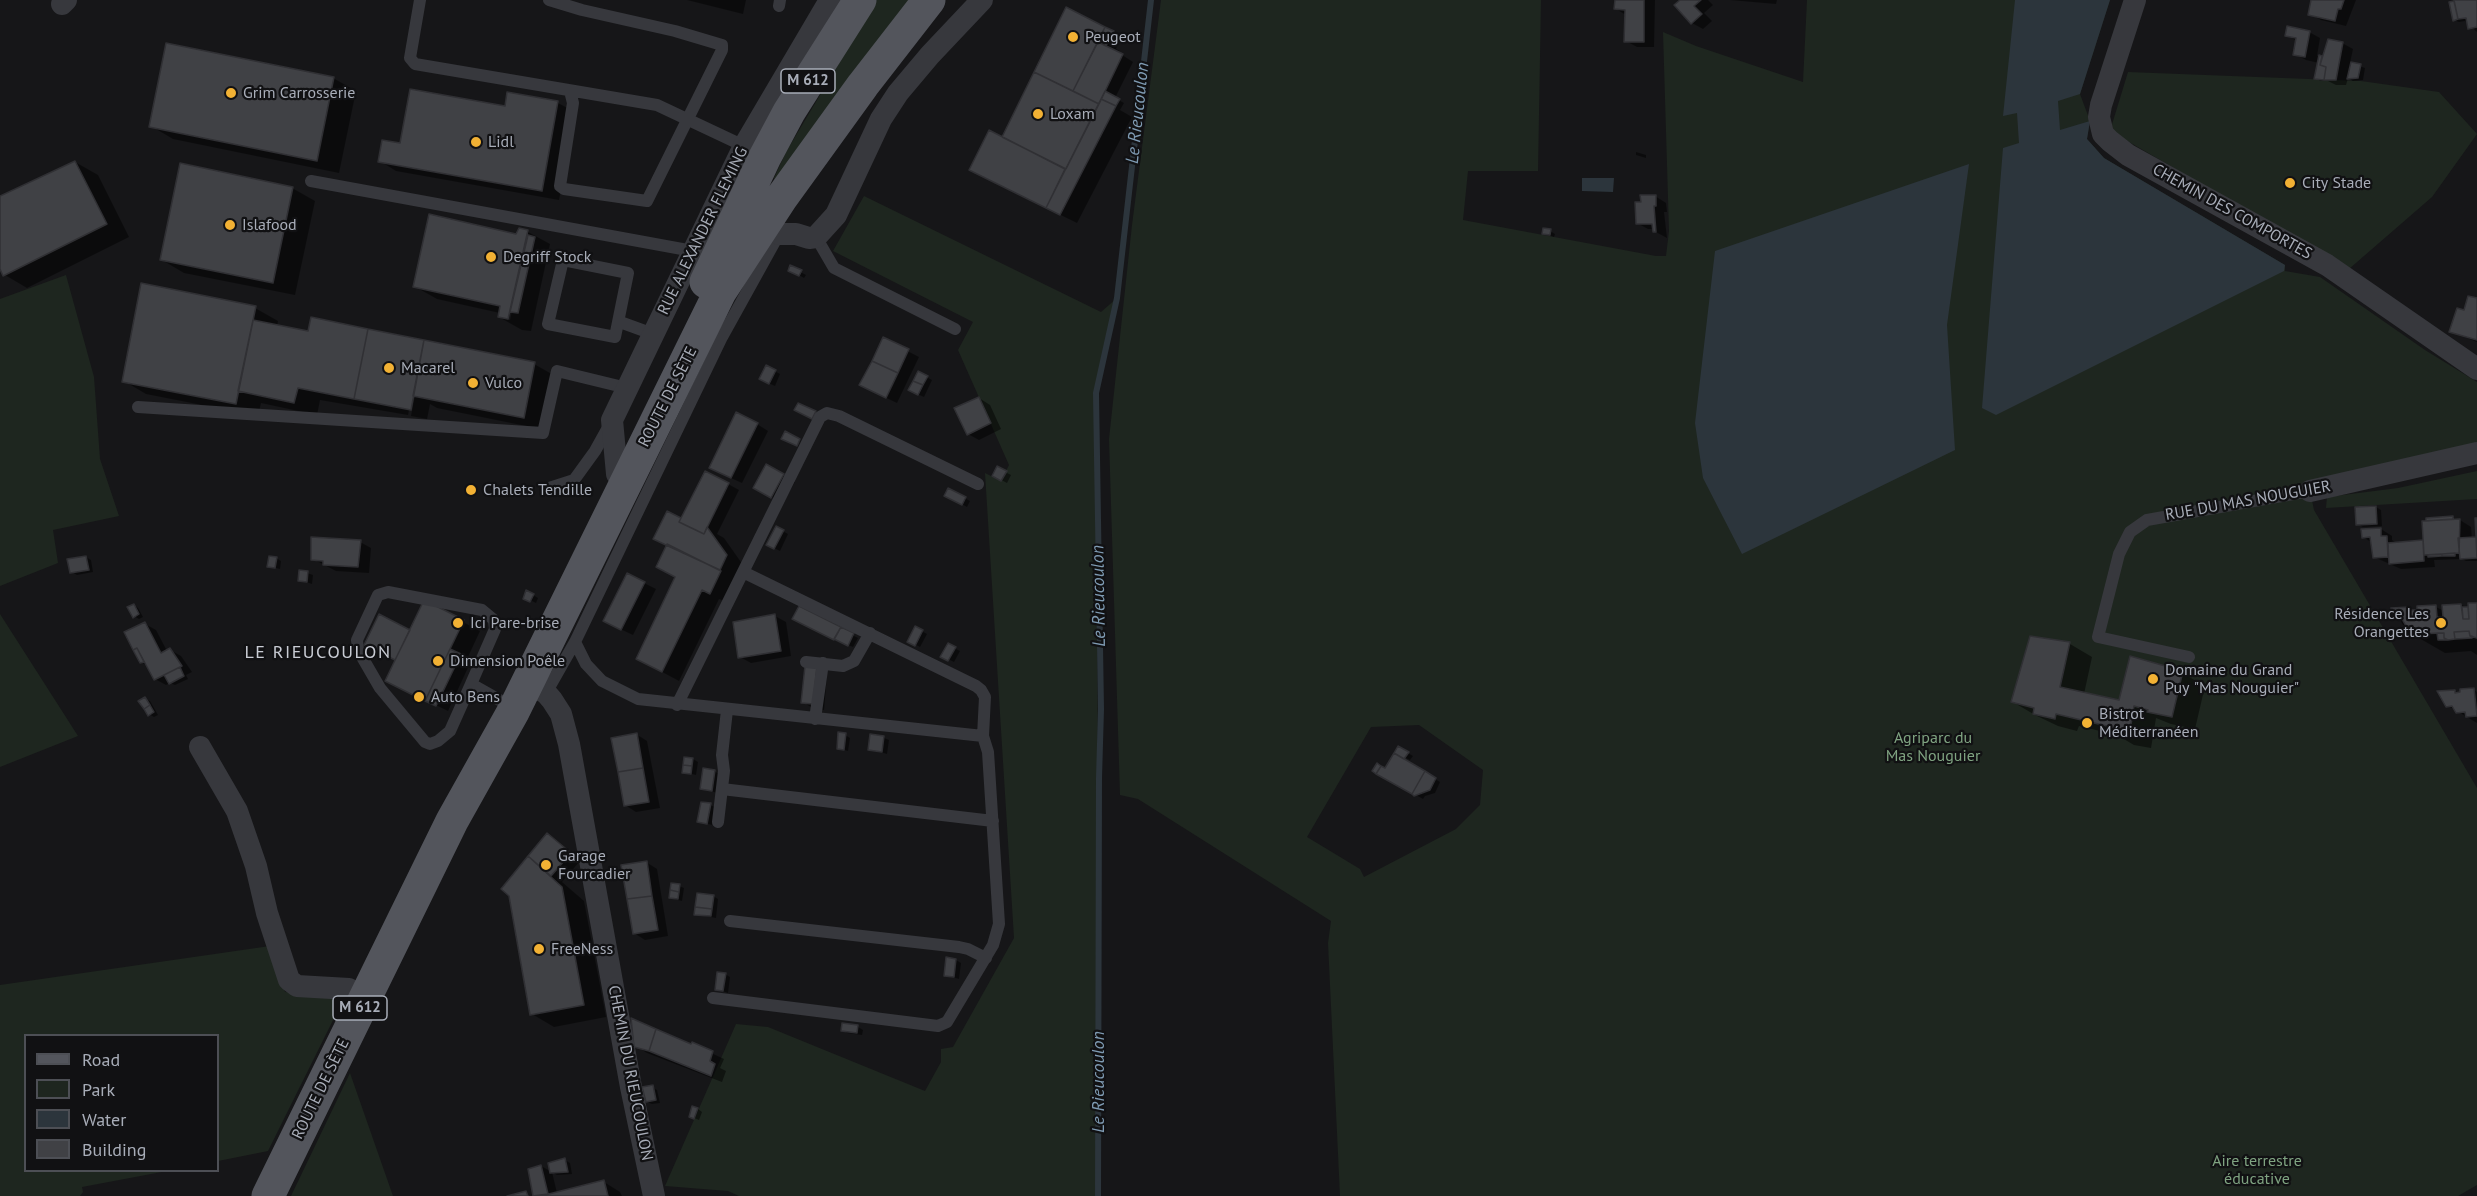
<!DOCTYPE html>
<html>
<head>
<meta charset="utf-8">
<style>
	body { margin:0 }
	#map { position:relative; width:2477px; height:1196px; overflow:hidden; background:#161618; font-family:"PT Sans",sans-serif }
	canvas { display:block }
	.legend { position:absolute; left:24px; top:1034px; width:195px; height:138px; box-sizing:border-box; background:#111113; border:2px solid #4d4f55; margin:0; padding:8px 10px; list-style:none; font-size:18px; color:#a8adb8 }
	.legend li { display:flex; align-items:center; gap:12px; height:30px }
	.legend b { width:30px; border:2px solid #4d4f55 }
</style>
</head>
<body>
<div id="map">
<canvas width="2477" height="1196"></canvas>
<ul class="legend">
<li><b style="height:8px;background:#53555c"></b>Road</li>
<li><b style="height:16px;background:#1e261f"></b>Park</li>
<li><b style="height:16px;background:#2c353c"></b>Water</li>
<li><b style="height:16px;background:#404145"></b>Building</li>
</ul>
</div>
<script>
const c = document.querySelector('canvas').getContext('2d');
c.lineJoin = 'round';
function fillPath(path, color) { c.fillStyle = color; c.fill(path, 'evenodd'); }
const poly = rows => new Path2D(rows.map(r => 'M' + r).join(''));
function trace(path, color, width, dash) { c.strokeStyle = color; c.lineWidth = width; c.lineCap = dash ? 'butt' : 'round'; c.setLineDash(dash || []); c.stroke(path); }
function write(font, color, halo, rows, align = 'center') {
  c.font = font + ' "PT Sans",sans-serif'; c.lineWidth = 4.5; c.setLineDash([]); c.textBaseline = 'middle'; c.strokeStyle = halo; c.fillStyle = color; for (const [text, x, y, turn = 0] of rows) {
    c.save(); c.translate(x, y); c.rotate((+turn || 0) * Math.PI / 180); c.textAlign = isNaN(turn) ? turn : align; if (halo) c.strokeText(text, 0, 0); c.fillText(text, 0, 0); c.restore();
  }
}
fillPath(poly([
	[873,0,912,0,777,189,774,178,786,152,838,65],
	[1161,0,1541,0,1538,171,1468,171,1463,220,1656,256,1666,256,1669,231,1663,32,1696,46,1803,82,1807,0,2110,0,2080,94,2090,121,2087,139,2104,158,2285,265,2285,271,2320,277,2425,350,2477,382,2477,446,2310,491,2314,510,2477,788,2477,1185,2458,1196,1340,1196,1328,943,1331,921,1138,799,1120,795,1109,439,1132,225],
	[1419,725,1483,770,1480,805,1456,829,1364,877,1360,869,1307,837,1371,727],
	[2128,72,2361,81,2439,92,2477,134,2432,197,2349,269,2110,131],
	[864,196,1101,312,1117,298,1096,394,1098,784,1096,1196,739,1196,728,1191,665,1186,736,1024,768,1027,925,1091,941,1062,941,1049,953,1047,1014,938,985,473,1001,481,1009,465,958,350,973,322,833,251],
	[66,275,94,377,100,459,119,516,53,530,58,563,0,586,0,299],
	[2477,471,2477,499,2326,508,2327,497,2398,488],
	[0,614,78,736,0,767],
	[270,946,285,992,346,994,268,1151,218,1161,218,1036,26,1036,26,1170,167,1171,82,1187,83,1192,80,1196,0,1196,0,985],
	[350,1073,393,1196,291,1196]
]), '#1e261f');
fillPath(poly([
	[2015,0,2110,0,2080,94,2058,101,2060,130,2090,121,2087,139,2104,158,2285,265,2284,271,1996,415,1982,408,2003,148,2019,143,2017,113,2003,116],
	[1969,164,1947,325,1955,450,1742,554,1703,478,1695,423,1715,251],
	[1582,178,1614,178,1613,192,1582,191]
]), '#2c353c');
fillPath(poly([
	[687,0,746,0,743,14],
	[1616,0,1655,0,1654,47,1637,47,1626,41,1626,15,1616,9],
	[1682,0,1708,0,1713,5,1704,13,1712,21,1703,29,1692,23],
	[1730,0,1777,0,1776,4],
	[2313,0,2356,0,2346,26,2321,20,2310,14],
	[2455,0,2477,0,2477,32,2465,21,2459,22,2454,20,2450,3,2456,2],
	[1067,9,1118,35,1121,38,1116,49,1120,51,1119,53,1133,62,1115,98,1124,103,1120,110,1132,117,1077,223,988,179,1002,139],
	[2309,32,2320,38,2317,56,2324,59,2342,43,2353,49,2350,63,2365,68,2363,80,2353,81,2348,78,2346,85,2336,85,2328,81,2320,81,2315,78,2319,63,2306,60,2295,54,2297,41,2287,35],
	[333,78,356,91,339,173,173,139,151,126],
	[509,93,558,103,575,112,559,200,396,171,380,161,506,108],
	[1636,152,1646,155,1646,158,1636,155],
	[75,162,98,175,129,237,27,288,5,275,0,265,0,198],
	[292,188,315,201,295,295,184,273,162,260],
	[1655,196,1666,203,1667,212,1664,212,1667,238,1654,231,1654,229,1648,229,1637,223,1643,204],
	[1550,231,1555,234,1554,237,1544,233],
	[528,232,550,244,531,331,522,330,499,317,500,313,437,299,414,286],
	[524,242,527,242,510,320,507,319],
	[791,267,806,275,804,278,790,270],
	[2477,300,2477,342,2451,331],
	[255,308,278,321,277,326,309,333,534,364,557,377,546,430,437,408,430,404,427,419,411,416,415,395,412,395,408,415,320,400,317,415,261,403,258,416,146,394,124,381],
	[884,339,919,357,897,403,872,391],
	[767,367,780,374,775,386,766,382],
	[919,373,932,380,924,397,915,393],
	[979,398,990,405,1001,429,979,440,968,434],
	[757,424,768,431,742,483,722,474],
	[767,466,795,482,783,503,755,488],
	[997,468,1011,475,1007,483,994,476],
	[728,484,739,490,717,534,724,538,743,565,727,602,719,599,679,681,638,659,677,577,668,545,668,513,682,520],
	[949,490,970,501,967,507,946,495],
	[2376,507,2381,510,2382,526,2363,527,2358,524],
	[2460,520,2471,527,2472,539,2477,539,2477,561,2466,561,2462,559,2434,560,2435,567,2401,569,2374,557,2371,542,2363,537,2381,529,2392,536,2392,540,2398,544,2424,542,2423,522],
	[777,528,788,534,780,551,768,545],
	[360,542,371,548,369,573,336,571,313,559],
	[86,557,91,560,93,572,77,575,72,572],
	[276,558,281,561,280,569,269,566],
	[301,571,313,575,312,584,300,580],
	[628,575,656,589,633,635,616,627],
	[533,595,538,598,536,603,528,599],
	[425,602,480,631,467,659,471,661,448,711,387,681,397,660,377,650,411,632],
	[2477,604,2477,655,2471,651,2445,653,2412,634,2412,628,2403,625,2394,609,2409,608,2414,611,2436,607,2444,611,2461,605,2470,608],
	[134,605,138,608,143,617,139,619,134,616],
	[800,608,858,638,853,647,846,644],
	[775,616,786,622,791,656,751,663,740,657],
	[145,624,156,630,167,651,170,650,181,656,192,672,186,675,188,679,175,685,170,683,166,685,155,679,146,665,141,662,126,633],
	[916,628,927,634,920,647,909,641],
	[2031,638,2070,644,2092,657,2084,694,2120,702,2131,657,2182,673,2205,686,2195,729,2171,724,2156,718,2151,748,2134,745,2117,735,2079,726,2077,731,2058,726,2035,715,2013,702],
	[948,645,960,651,954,662,942,656],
	[827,675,824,710,814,709,803,702],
	[2474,690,2477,692,2477,723,2447,705,2455,691,2462,695],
	[145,699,150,701,158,715,154,717,149,714],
	[636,734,647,741,660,808,636,812,625,805],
	[845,735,850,738,848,751,838,748],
	[884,738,889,740,887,754,870,749],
	[1399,748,1413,756,1410,760,1400,755,1399,757,1440,782,1435,793,1425,796,1423,799,1374,771,1385,770],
	[693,759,698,762,696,775,684,772],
	[714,771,719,774,717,793,702,788],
	[710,805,715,807,712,825,699,821],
	[547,835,580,861,562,882,584,901,606,1017,554,1027,532,1014,510,895,503,888],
	[646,862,657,869,668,936,645,940,634,933],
	[679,886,684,888,682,901,670,898],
	[713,896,718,899,716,918,696,914],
	[956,960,961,963,959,979,946,975],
	[725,974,730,977,728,993,717,989],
	[843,1025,858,1027,863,1030,862,1035,847,1033,842,1030],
	[692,1044,724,1059,720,1068,726,1071,722,1082,647,1053,636,1046,691,1046],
	[652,1087,657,1090,660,1103,652,1104,647,1102],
	[698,1109,702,1112,699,1120,690,1116],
	[565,1160,570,1163,572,1174,557,1175,552,1172,557,1193,604,1182,620,1192,622,1196,535,1196,529,1170,541,1166,552,1172,550,1164]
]), '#0007');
trace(poly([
	[1098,1196,1099,778,1101,709,1096,393,1117,298,1151,0]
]), '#2c353c', 6);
const building = poly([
	[1615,0,1644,0,1644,42,1624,42,1625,10,1614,9,1615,0],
	[1680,0,1701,0,1694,6,1702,14,1691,24,1674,5,1680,0],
	[2311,0,2344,0,2341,9,2338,9,2335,21,2308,15,2311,0],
	[2454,0,2477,0,2477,27,2468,29,2466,18,2458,19,2454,0],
	[2454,1,2458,19,2453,21,2449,2,2454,1],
	[1066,7,1105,27,1073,91,1034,72,1066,7],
	[2287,26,2310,31,2305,57,2293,55,2296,38,2285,36,2287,26],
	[1105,27,1114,31,1106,46,1098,42,1105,27],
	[2328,39,2343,42,2336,80,2324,80,2326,67,2320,65,2328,39],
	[1098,42,1123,54,1099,104,1073,91,1098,42],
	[166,43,334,77,317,161,149,127,166,43],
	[2319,55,2322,56,2320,65,2326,67,2324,80,2314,79,2319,55],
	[2351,62,2361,64,2358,78,2347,79,2351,62],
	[1034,72,1099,104,1066,169,1002,137,1034,72],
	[410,89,505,106,507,92,558,101,542,191,378,162,382,140,400,143,410,89],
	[1105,91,1120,99,1116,106,1101,99,1105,91],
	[1101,99,1116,106,1060,215,1046,208,1101,99],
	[989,130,1065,169,1046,208,969,170,989,130],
	[75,161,107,224,3,276,0,269,0,196,75,161],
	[180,163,293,187,273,283,160,260,180,163],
	[1640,195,1656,195,1656,206,1654,206,1656,232,1653,232,1652,224,1636,224,1635,202,1641,202,1640,195],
	[429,214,516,234,519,228,528,230,508,319,498,317,500,306,413,287,429,214],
	[1543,228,1551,229,1550,235,1542,234,1543,228],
	[528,235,535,237,524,286,518,313,510,312,528,235],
	[790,265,802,270,799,276,788,271,790,265],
	[141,283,256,306,236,404,122,382,141,283],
	[2468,296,2477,298,2477,340,2449,332,2457,308,2464,310,2468,296],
	[311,317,368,329,354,399,298,388,294,403,238,391,253,320,308,331,311,317],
	[368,329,424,340,411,410,354,399,368,329],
	[883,337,909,349,898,373,872,361,883,337],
	[424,340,535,362,524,418,413,396,424,340],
	[872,361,898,373,886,398,859,385,872,361],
	[766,365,776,370,769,384,759,379,766,365],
	[918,371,928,376,923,385,913,381,918,371],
	[913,381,923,385,918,395,908,390,913,381],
	[979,397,991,423,967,435,954,408,979,397],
	[798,403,816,411,812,419,794,410,798,403],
	[736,412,758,423,731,478,709,468,736,412],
	[785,431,800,439,797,446,781,439,785,431],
	[766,464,784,474,771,498,753,488,766,464],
	[997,466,1007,471,1001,481,992,476,997,466],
	[705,471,729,483,704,534,679,522,705,471],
	[948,488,966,497,962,505,944,496,948,488],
	[2376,506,2377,524,2356,525,2355,507,2376,506],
	[667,511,681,518,679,522,704,534,707,527,727,555,720,570,653,539,667,511],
	[2453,516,2453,519,2426,521,2426,518,2453,516],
	[2475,518,2477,518,2477,552,2476,537,2475,518],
	[2460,519,2459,553,2424,555,2422,521,2460,519],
	[776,526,784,530,774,549,766,545,776,526],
	[2381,528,2381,536,2387,536,2388,557,2373,558,2370,537,2362,538,2361,529,2381,528],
	[311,537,361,540,358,567,323,565,323,561,311,560,311,537],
	[2476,537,2477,558,2460,559,2458,538,2476,537],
	[2423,540,2424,561,2389,564,2388,543,2423,540],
	[667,544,721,571,710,594,702,590,662,672,636,659,675,577,656,567,667,544],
	[2455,553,2455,556,2442,556,2442,554,2455,553],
	[2442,554,2442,556,2428,557,2428,555,2442,554],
	[86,556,89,570,70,573,67,559,86,556],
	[269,556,277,557,275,568,267,567,269,556],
	[299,570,308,571,307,582,298,581,299,570],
	[627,573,645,582,621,630,603,621,627,573],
	[526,590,534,594,530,602,523,599,526,590],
	[424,600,464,620,425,701,385,681,424,600],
	[2468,603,2477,603,2477,638,2470,636,2469,631,2454,632,2455,639,2448,640,2444,638,2444,633,2411,634,2410,626,2406,626,2402,619,2398,619,2391,608,2410,607,2410,610,2417,610,2417,606,2436,605,2437,617,2443,617,2442,605,2461,604,2463,619,2469,619,2468,603],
	[134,604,139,614,133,618,127,607,134,604],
	[799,606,841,627,834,640,792,619,799,606],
	[2462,607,2468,607,2469,619,2463,619,2462,607],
	[379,614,410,630,395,660,364,645,379,614],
	[775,614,781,651,738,658,733,622,775,614],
	[145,622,161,653,170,648,182,666,154,680,137,648,133,650,124,632,145,622],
	[915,626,923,630,915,646,907,642,915,626],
	[841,627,854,633,848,646,834,639,841,627],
	[2469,631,2470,636,2472,636,2472,638,2455,639,2454,632,2469,631],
	[2437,633,2444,633,2444,638,2448,640,2438,640,2437,633],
	[2030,636,2070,642,2060,687,2119,700,2130,656,2183,671,2172,717,2147,712,2148,710,2134,706,2129,737,2110,733,2111,727,2056,714,2055,719,2033,714,2034,708,2011,702,2030,636],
	[948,643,956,647,948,661,940,657,948,643],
	[137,648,144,662,140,663,133,650,137,648],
	[450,649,461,654,436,706,425,701,450,649],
	[805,666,817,667,813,704,801,703,805,666],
	[180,667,184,676,169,684,164,675,180,667],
	[2474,688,2477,716,2466,717,2465,712,2456,713,2452,706,2446,707,2437,691,2455,690,2455,693,2460,692,2460,689,2474,688],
	[145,697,150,705,144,709,138,701,145,697],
	[150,705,154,712,148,716,144,709,150,705],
	[838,732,846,733,844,750,837,749,838,732],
	[637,733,643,768,618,772,611,738,637,733],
	[870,734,884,736,882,752,868,750,870,734],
	[1398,746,1409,752,1404,759,1394,753,1398,746],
	[1394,753,1425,771,1412,794,1376,774,1381,766,1385,768,1394,753],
	[684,757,693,758,692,766,683,765,684,757],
	[1377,763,1381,766,1376,774,1372,771,1377,763],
	[683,765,692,766,691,774,682,773,683,765],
	[643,768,649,802,624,806,618,772,643,768],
	[703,768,715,770,712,791,700,789,703,768],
	[1425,771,1436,778,1430,790,1414,796,1412,794,1425,771],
	[701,802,711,803,707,824,697,822,701,802],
	[547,833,571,853,551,876,528,856,547,833],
	[528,856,562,887,584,1005,530,1015,509,896,501,889,528,856],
	[647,861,652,896,627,899,621,865,647,861],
	[671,883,680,884,679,892,670,890,671,883],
	[670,890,679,892,678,899,669,898,670,890],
	[697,893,714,895,712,909,695,907,697,893],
	[652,896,658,930,633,934,627,899,652,896],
	[695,907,712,909,711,916,694,915,695,907],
	[946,957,956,959,954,977,944,976,946,957],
	[717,972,726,973,723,991,715,990,717,972],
	[631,1018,656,1029,649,1051,634,1047,631,1018],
	[842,1023,858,1025,857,1033,841,1031,842,1023],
	[656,1029,691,1044,692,1042,713,1051,710,1061,715,1064,711,1076,649,1051,656,1029],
	[653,1085,656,1100,646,1102,642,1087,653,1085],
	[692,1106,698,1108,694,1119,689,1117,692,1106],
	[565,1158,568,1172,550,1173,548,1163,565,1158],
	[541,1165,548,1194,533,1196,528,1169,541,1165],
	[604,1180,608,1196,541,1196,604,1180],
	[526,1191,528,1196,507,1196,526,1191]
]);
fillPath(building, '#404145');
trace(building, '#303034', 1.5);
trace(poly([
	[420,0,410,58,415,64,657,105,744,146],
	[549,0,582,10,675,31,722,45,722,50,647,201,564,189,560,186,573,103,570,91],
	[779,6,780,0],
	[311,181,693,251],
	[816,237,834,268,955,329],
	[563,260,628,273,615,337,548,324,563,260],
	[620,322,653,334],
	[138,407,543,433,557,371,627,388],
	[546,489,574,480,595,451,610,424],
	[575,642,586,664,602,681,638,699,983,736],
	[2189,657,2098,637,2119,554,2130,532,2147,520,2310,491],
	[806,662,843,666,854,661,870,633],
	[471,684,450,731,438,741,430,744,425,742,380,688,358,650,357,640,378,595,388,592,482,610,494,620,495,629,471,684,503,702],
	[546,693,575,642,722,337,779,234],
	[677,705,820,417,827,413,839,416,978,484],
	[815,719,823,663],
	[722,789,993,821],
	[718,822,724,771,722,755,727,710],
	[730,921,959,947,968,949,986,958],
	[713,998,938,1026,947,1022,993,945,999,924,988,752,983,736,985,697,981,690,976,686,743,572]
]), '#37383d', 12);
trace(poly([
	[2135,0,2101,105,2099,117,2103,134,2110,141,2128,155,2327,265,2477,369],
	[62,4,66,0],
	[763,208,766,220,779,234,796,234,809,238,816,237,836,215,881,119,898,93,930,55,982,0],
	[617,474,612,420,744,146,830,0],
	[2310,491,2477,453],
	[527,683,546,693,552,700,561,714,569,744,631,1087,654,1196],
	[200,747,237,811,256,866,267,913,289,980,297,986,349,989,365,998]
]), '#37383d', 22);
trace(poly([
	[706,282,765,157,789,112,860,0],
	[268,1196,452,821,513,712,720,292,782,197,863,85,929,0]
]), '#53555c', 33);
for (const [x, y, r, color] of [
	[1073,37,6,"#f2b134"],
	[231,93,6,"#f2b134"],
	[1038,114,6,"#f2b134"],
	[476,142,6,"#f2b134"],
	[2290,183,6,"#f2b134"],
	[230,225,6,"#f2b134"],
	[491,257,6,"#f2b134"],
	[389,368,6,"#f2b134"],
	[473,383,6,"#f2b134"],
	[471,490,6,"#f2b134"],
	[458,623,6,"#f2b134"],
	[2441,623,6,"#f2b134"],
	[438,661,6,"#f2b134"],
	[2153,679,6,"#f2b134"],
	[419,697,6,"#f2b134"],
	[2087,723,6,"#f2b134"],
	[546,865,6,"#f2b134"],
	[539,949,6,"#f2b134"]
]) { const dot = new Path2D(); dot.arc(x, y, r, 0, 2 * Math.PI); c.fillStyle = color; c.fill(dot); trace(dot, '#111113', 2); }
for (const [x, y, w] of [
	[808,81,54],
	[360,1008,54]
]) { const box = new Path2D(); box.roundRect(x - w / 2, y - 12, w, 24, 4.5); c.fillStyle = '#111113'; c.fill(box); trace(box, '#a8adb8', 1.5); }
write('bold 15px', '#a8adb8', null, [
	["M 612",808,81],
	["M 612",360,1008]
]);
write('16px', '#a8adb8', '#111113', [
	["Peugeot",1085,37],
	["Grim Carrosserie",243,93],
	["Loxam",1050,114],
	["Lidl",488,142],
	["City Stade",2302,183],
	["Islafood",242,225],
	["Degriff Stock",503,257],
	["Macarel",401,368],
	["Vulco",485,383],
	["Chalets Tendille",483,490],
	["Résidence Les",2429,614,"right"],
	["Orangettes",2429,632,"right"],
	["Ici Pare-brise",470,623],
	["Dimension Poêle",450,661],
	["Domaine du Grand",2165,670],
	["Puy \"Mas Nouguier\"",2165,688],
	["Auto Bens",431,697],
	["Bistrot",2099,714],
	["Méditerranéen",2099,732],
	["Garage",558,856],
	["Fourcadier",558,874],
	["FreeNess",551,949]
], 'left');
write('16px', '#a8adb8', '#111113', [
	["CHEMIN DES COMPORTES",2232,212,29],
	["RUE ALEXANDER FLEMING",703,231,-64],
	["ROUTE DE SÈTE",668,397,-63],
	["RUE DU MAS NOUGUIER",2248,501,-10],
	["CHEMIN DU RIEUCOULON",630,1073,79],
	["ROUTE DE SÈTE",321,1089,-64]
]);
write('16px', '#7fa381', '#111113', [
	["Agriparc du",1933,738],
	["Mas Nouguier",1933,756],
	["Aire terrestre",2257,1161],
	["éducative",2257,1179]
]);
write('italic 18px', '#7f9bb3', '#111113', [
	["Le Rieucoulon",1138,113,-84],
	["Le Rieucoulon",1099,596,-91],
	["Le Rieucoulon",1099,1082,-90]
]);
c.letterSpacing = '1.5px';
write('18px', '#c9ccd4', '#111113', [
	["LE RIEUCOULON",318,653]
]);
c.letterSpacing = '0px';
</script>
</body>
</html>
